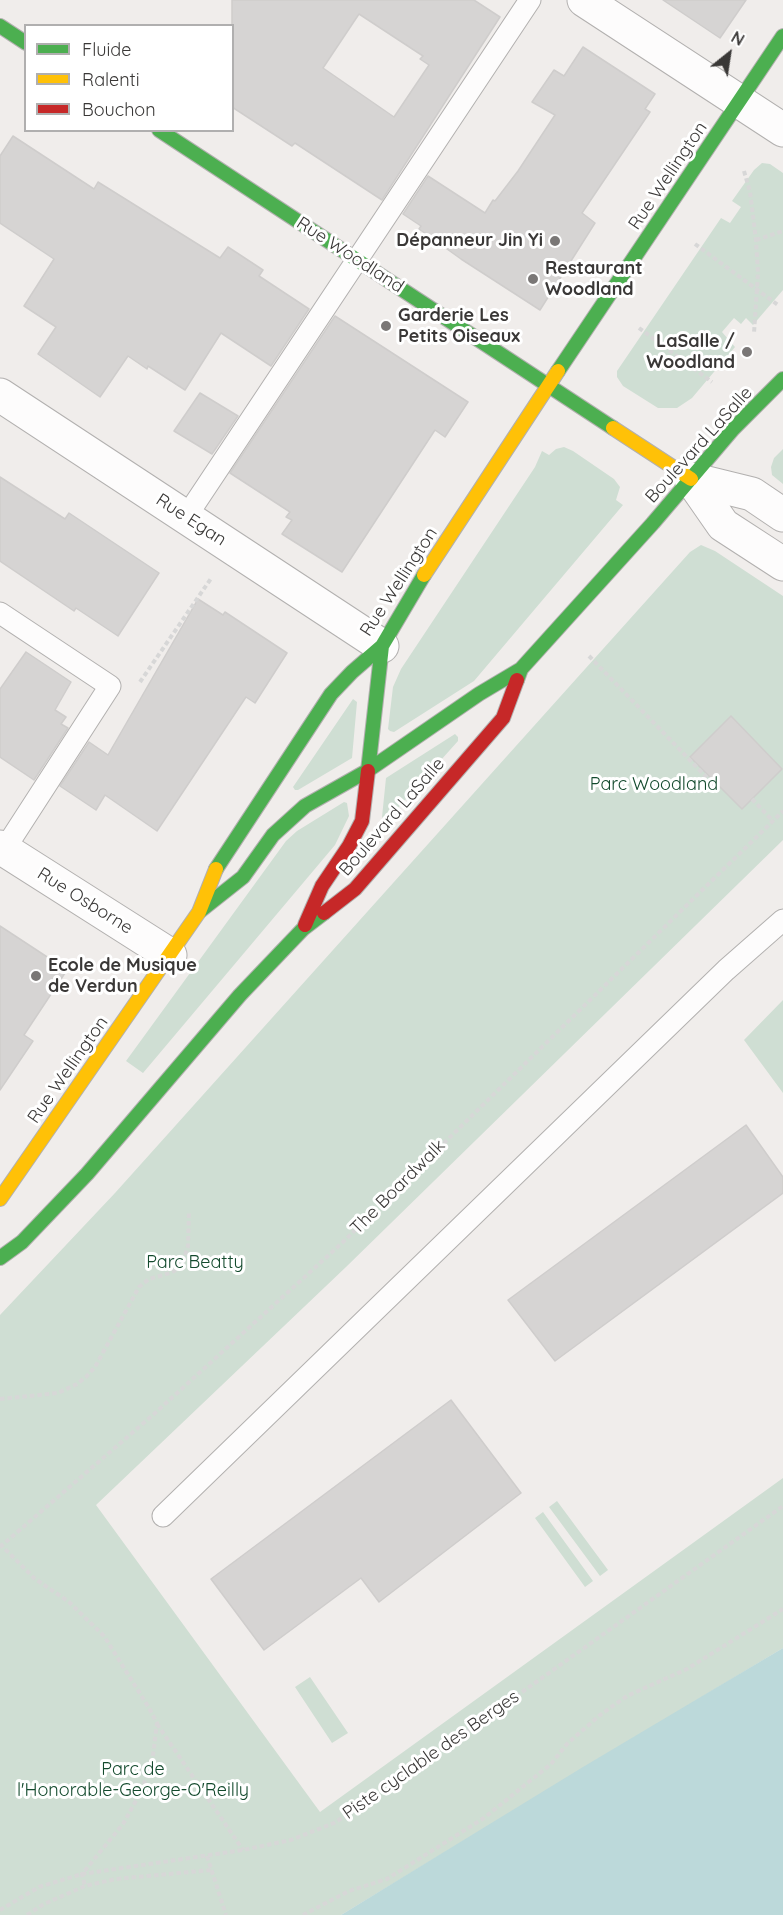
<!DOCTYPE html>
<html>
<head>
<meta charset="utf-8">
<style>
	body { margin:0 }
	#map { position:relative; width:783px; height:1915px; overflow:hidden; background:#f0edeb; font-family:Quicksand,sans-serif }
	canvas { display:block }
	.legend { position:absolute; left:24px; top:24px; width:210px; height:108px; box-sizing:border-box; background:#fff; border:2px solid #b0afaf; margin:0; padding:8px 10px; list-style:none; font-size:18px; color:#3a3837 }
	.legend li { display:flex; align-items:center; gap:12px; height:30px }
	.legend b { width:30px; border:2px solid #b0afaf }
	.north { position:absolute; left:699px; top:24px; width:60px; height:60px; -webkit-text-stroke:4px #fff; paint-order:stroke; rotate:30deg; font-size:16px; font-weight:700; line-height:24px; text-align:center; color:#3a3837 }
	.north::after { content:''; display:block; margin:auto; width:21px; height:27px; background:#3a3837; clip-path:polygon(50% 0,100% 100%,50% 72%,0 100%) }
</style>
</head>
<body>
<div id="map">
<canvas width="783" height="1915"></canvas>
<ul class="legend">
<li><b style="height:8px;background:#4caf50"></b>Fluide</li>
<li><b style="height:8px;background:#ffc107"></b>Ralenti</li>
<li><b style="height:8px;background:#c62828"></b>Bouchon</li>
</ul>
<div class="north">N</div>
</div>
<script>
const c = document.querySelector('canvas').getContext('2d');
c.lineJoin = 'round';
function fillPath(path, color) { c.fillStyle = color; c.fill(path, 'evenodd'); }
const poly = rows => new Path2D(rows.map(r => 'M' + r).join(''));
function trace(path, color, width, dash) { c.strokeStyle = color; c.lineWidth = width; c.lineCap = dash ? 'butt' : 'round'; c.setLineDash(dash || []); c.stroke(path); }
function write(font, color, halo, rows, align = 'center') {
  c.font = font + ' Quicksand,sans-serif'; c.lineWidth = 6; c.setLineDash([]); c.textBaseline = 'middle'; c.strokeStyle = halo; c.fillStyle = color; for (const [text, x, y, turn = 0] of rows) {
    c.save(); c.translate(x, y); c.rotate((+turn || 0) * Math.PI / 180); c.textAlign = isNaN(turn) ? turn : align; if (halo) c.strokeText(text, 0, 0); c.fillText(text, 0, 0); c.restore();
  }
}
fillPath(poly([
	[762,163,770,164,783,173,783,290,753,325,746,318,741,324,734,318,722,332,735,347,692,398,677,408,658,408,623,386,617,377,617,371,721,218,730,223,741,207,732,201,754,170],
	[564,447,573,451,614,479,620,487,616,500,623,505,474,681,394,732,390,731,388,729,393,687,401,669,535,467,542,451,549,455,556,449],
	[783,449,783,484,772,475,771,467,774,458],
	[701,545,715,551,783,596,783,840,346,1267,96,1505,320,1812,783,1478,783,1648,341,1915,0,1915,0,1315,115,1193,690,552],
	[353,699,357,702,352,758,298,790,295,790,293,787],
	[455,734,458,737,458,741,389,818,384,819,382,817,386,778],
	[344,802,347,803,349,816,335,845,143,1073,126,1061,286,841,297,831],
	[783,1000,783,1093,744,1040],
	[557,1501,608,1570,600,1576,549,1507],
	[543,1512,593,1581,585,1587,535,1518],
	[310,1677,348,1733,332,1743,295,1687]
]), '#cfded3');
fillPath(poly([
	[783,1648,783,1915,341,1915,583,1767]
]), '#bcd9da');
const building = poly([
	[232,0,474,0,500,17,382,200,295,143,292,146,232,107,232,0],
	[359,14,423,56,420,59,429,65,394,117,323,68,359,14],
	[663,0,746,0,720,38,663,0],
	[583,47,655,94,645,109,650,112,582,213,595,223,540,310,461,259,419,229,421,226,403,214,428,176,485,213,493,200,495,201,518,171,555,115,532,102,554,70,564,76,583,47],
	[13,136,94,189,98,182,220,258,228,247,263,270,259,276,309,309,271,366,221,333,185,390,148,366,147,369,128,356,100,397,38,354,56,327,24,306,54,259,0,223,0,156,13,136],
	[335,316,468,402,445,437,435,430,342,572,282,534,292,520,286,517,290,512,230,473,335,316],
	[200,393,238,416,212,454,174,431,200,393],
	[0,477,65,519,69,513,159,573,118,636,76,608,74,611,0,561,0,477],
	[198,599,223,615,225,612,287,653,255,703,246,697,157,831,105,795,96,810,60,786,89,742,108,755,198,599],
	[26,652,71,682,55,710,66,717,61,724,68,728,34,780,0,757,0,689,26,652],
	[731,716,782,769,742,809,690,757,731,716],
	[0,926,67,970,24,1035,33,1041,0,1090,0,926],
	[746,1125,783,1177,783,1193,555,1361,508,1300,746,1125],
	[451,1400,521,1493,379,1602,361,1578,264,1650,211,1579,451,1400]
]);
fillPath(building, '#d6d4d3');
trace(building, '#cfcdcc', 1.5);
const lane = poly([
	[186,517,530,0],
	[0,613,110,686,4,850],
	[163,1516,726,970,783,920]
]);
const street = poly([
	[584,0,783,130],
	[0,395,382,646],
	[691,479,723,525,783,564],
	[691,479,752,494,783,515],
	[0,847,170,955]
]);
const fast = poly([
	[0,26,26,43],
	[159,130,613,428],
	[558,371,783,36],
	[517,680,521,669,653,523,733,429,783,379],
	[368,771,382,646],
	[216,869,331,694,352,672,382,646,424,575],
	[200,911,243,877,273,835,305,806,367,771,479,694,521,669],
	[0,1258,22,1242,87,1174,240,995,303,929,324,913]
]);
const slow = poly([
	[613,428,691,479],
	[424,575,558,371],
	[0,1199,199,912,216,869]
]);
const jam = poly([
	[324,913,355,889,503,718,517,680],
	[305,925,322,886,349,846,362,821,368,771]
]);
trace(lane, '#b2b0af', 23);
trace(street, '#b2b0af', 35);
trace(fast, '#b2b0af', 16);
trace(slow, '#b2b0af', 16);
trace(jam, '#b2b0af', 16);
trace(poly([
	[744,171,750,192,756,240,758,273,754,333],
	[756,240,783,231],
	[695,244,778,305],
	[639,328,712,382],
	[589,656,716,787,718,785],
	[140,682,212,577],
	[752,799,773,821],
	[0,1399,58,1393,77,1384,86,1377,95,1367,139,1287,149,1279,170,1273,178,1269,183,1262,188,1246,189,1211],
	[0,1544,34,1578,69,1602,104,1636,149,1708,157,1723,153,1755,142,1790,123,1824,82,1874,85,1886],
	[0,1547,154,1414,342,1243,783,811],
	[157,1724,243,1850],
	[207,1856,226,1915],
	[0,1910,39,1887,82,1874,243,1850,291,1840,334,1823,375,1797,783,1506],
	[27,1915,44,1904,85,1886,116,1879,211,1870],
	[303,1915,349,1891,387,1879,484,1818,551,1764,567,1744,600,1715,627,1696,687,1669,783,1609]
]), '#d7d7d7', 4, [4.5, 3]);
trace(lane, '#fdfcfc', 21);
trace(street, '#fdfcfc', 33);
trace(fast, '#4caf50', 14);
trace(slow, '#ffc107', 14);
trace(jam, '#c62828', 14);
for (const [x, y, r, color] of [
	[555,241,6,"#7a7776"],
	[533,279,6,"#7a7776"],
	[386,326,6,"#7a7776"],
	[747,352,6,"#7a7776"],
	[36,976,6,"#7a7776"]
]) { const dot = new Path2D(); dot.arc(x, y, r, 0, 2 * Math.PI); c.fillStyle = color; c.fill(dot); trace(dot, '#fff', 2); }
write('18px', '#3a3837', '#fff', [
	["Rue Wellington",668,176,-56],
	["Rue Woodland",350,255,33],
	["Boulevard LaSalle",699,445,-48],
	["Rue Egan",191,520,33],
	["Rue Wellington",399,582,-57],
	["Boulevard LaSalle",392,817,-49],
	["Rue Osborne",85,901,32],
	["Rue Wellington",68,1070,-55],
	["The Boardwalk",398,1187,-45],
	["Piste cyclable des Berges",431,1755,-35]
]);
write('bold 18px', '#3a3837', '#fff', [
	["Dépanneur Jin Yi",543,241,"right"],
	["Restaurant",545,269],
	["Woodland",545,290],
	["Garderie Les",398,316],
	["Petits Oiseaux",398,337],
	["LaSalle /",735,342,"right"],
	["Woodland",735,363,"right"],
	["Ecole de Musique",48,966],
	["de Verdun",48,987]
], 'left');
write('18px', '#134a2d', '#fff', [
	["Parc Woodland",654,785],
	["Parc Beatty",195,1263],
	["Parc de",133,1770],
	["l'Honorable-George-O'Reilly",133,1791]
]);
</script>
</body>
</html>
